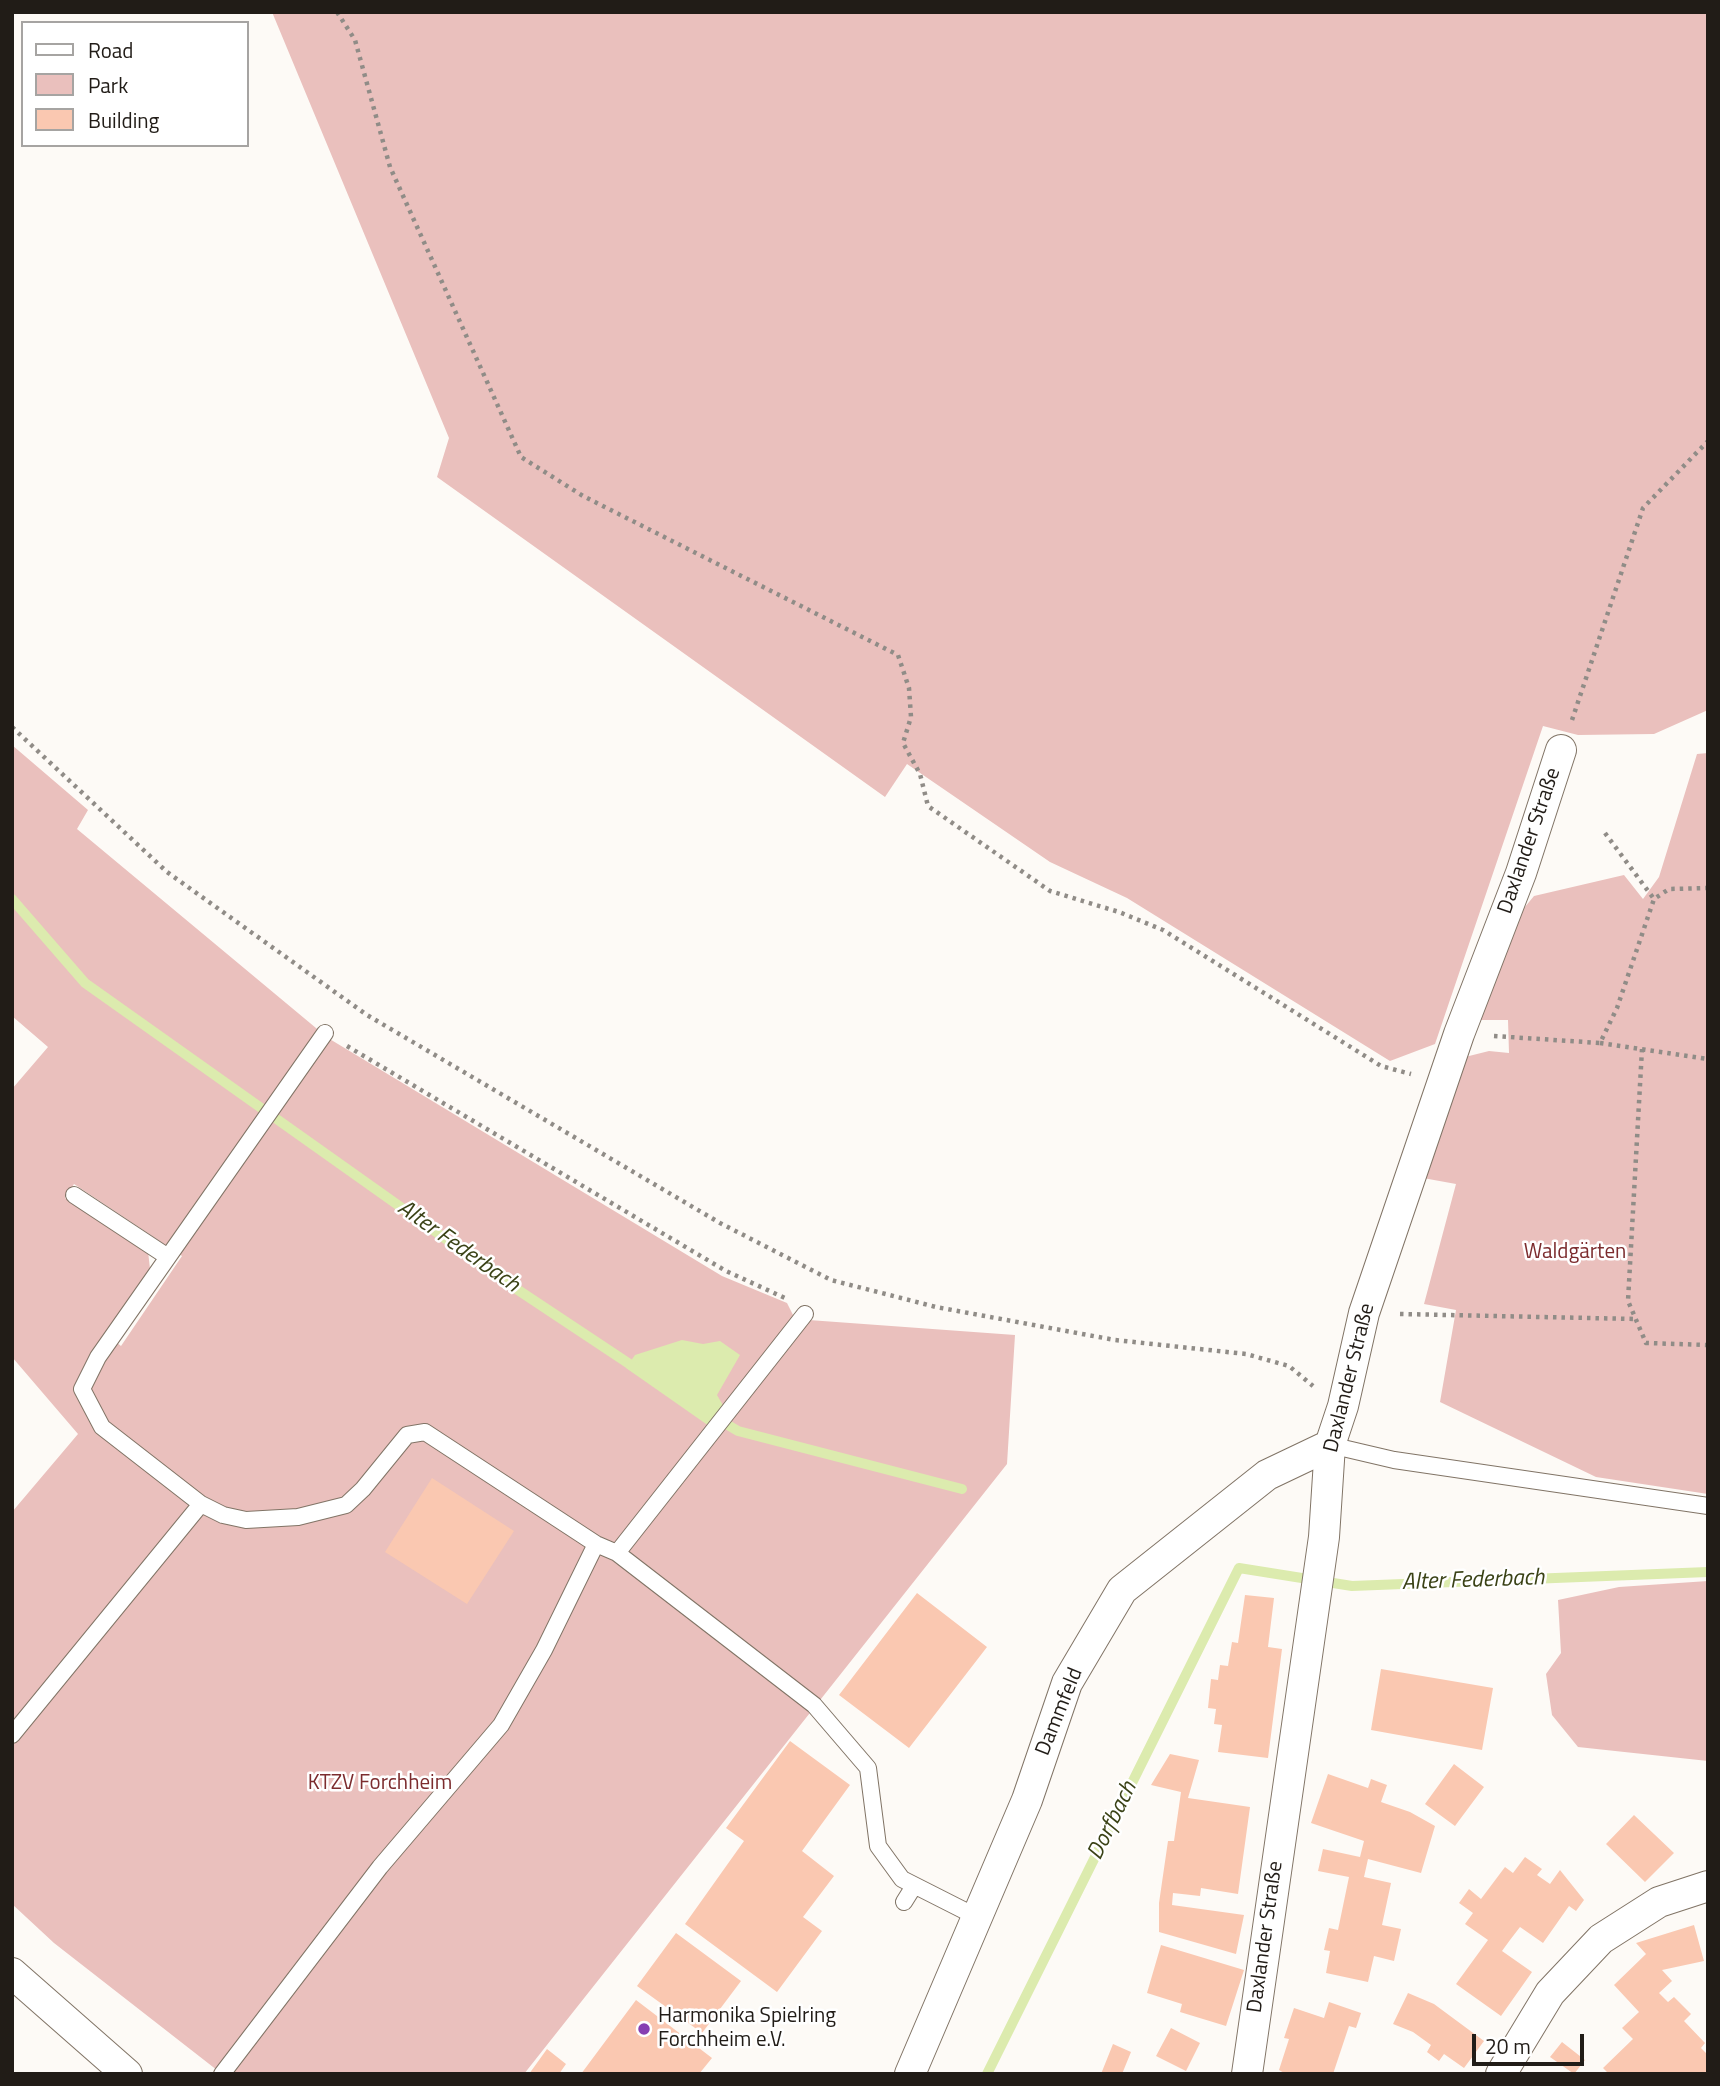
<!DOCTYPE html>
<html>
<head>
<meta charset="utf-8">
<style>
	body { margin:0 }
	#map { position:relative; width:1720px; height:2086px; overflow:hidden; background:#fdfaf6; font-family:"Titillium Web",sans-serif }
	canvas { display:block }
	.frame { position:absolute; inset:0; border:14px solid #211c17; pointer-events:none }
	.legend { position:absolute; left:21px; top:21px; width:228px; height:126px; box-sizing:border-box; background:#fff; border:2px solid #a6a4a2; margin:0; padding:9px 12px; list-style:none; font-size:21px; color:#211c17 }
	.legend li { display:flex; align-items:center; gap:14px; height:35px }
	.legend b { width:35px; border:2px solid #a6a4a2 }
	.scale { position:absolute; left:1472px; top:2034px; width:112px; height:32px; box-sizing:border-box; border:4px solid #211c17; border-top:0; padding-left:9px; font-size:21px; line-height:24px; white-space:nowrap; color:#211c17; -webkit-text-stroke:5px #fff; paint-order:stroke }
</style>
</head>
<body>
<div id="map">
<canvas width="1720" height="2086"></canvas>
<div class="frame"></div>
<ul class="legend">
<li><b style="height:9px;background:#fff"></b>Road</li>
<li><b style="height:19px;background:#eac0bd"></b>Park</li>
<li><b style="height:19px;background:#fac8b1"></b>Building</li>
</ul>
<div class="scale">20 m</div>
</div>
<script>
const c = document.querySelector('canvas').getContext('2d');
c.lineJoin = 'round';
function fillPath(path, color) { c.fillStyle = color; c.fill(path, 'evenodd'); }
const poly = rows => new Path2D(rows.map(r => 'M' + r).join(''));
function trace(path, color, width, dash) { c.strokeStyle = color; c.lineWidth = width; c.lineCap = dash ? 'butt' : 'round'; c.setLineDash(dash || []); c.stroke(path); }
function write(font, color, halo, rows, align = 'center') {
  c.font = font + ' "Titillium Web",sans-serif'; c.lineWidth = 5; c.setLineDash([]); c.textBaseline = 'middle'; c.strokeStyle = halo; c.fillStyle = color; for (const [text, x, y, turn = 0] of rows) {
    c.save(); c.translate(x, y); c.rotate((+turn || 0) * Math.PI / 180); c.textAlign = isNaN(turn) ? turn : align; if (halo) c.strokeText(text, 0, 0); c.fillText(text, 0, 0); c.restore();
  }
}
fillPath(poly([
	[272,12,1708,12,1708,710,1654,734,1578,735,1543,726,1435,1044,1390,1061,1127,898,1050,862,907,764,885,797,437,477,449,438],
	[12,745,88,810,77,829,328,1038,722,1276,787,1303,795,1319,1015,1335,1007,1464,524,2074,222,2074,54,1943,12,1904,12,1512,78,1434,12,1357,12,1089,48,1047,12,1016],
	[74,1184,182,1256,121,1346,105,1333,150,1269,148,1251,65,1198],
	[1708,753,1708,1494,1596,1477,1440,1402,1456,1310,1424,1304,1456,1184,1423,1178,1465,1057,1489,1051,1509,1053,1508,1020,1476,1020,1510,925,1534,896,1624,875,1643,899,1659,877,1697,754],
	[1708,1581,1708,1761,1578,1747,1552,1715,1546,1674,1561,1653,1558,1600,1619,1587]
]), '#eac0bd');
fillPath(poly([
	[682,1340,703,1344,720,1341,740,1355,717,1395,724,1407,709,1426,626,1368,635,1355]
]), '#dcebae');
trace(poly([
	[12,899,85,983,512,1286,640,1371],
	[716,1418,738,1431,962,1489],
	[987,2074,1239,1568,1352,1586,1708,1572]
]), '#dcebae', 10);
fillPath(poly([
	[432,1478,514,1531,467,1604,385,1552],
	[917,1593,987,1647,909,1748,839,1695],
	[1245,1595,1274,1598,1268,1647,1282,1649,1268,1758,1218,1752,1222,1725,1214,1724,1216,1709,1208,1708,1211,1679,1218,1680,1220,1665,1228,1666,1232,1642,1238,1643],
	[1381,1669,1493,1688,1482,1750,1371,1730],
	[790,1741,850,1785,802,1851,834,1876,803,1917,822,1931,777,1992,685,1924,744,1841,726,1828],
	[1170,1754,1199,1760,1188,1798,1250,1807,1238,1894,1201,1888,1200,1896,1173,1893,1172,1905,1244,1915,1236,1954,1159,1932,1159,1903,1168,1841,1174,1841,1181,1792,1151,1785],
	[1454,1764,1484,1787,1455,1826,1425,1804],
	[1328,1774,1368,1788,1371,1779,1387,1785,1381,1802,1410,1812,1435,1826,1421,1873,1368,1859,1364,1877,1391,1883,1382,1925,1401,1929,1394,1961,1374,1956,1368,1982,1326,1973,1330,1951,1324,1950,1329,1928,1338,1930,1349,1877,1318,1871,1323,1849,1360,1857,1364,1841,1311,1823],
	[1634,1815,1674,1853,1645,1882,1606,1844],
	[1525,1857,1542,1869,1537,1875,1550,1884,1560,1870,1584,1900,1576,1911,1569,1906,1543,1943,1520,1927,1510,1940,1502,1951,1532,1972,1501,2016,1456,1984,1488,1940,1465,1924,1473,1913,1459,1903,1469,1889,1481,1899,1505,1867,1513,1873],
	[1694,1925,1704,1961,1662,1970,1672,1981,1659,1993,1668,2002,1674,1997,1691,2014,1684,2021,1705,2043,1701,2048,1708,2055,1708,2074,1609,2074,1603,2068,1633,2039,1622,2028,1639,2012,1614,1985,1646,1954,1636,1943],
	[676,1933,741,1981,702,2033,637,1986],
	[1161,1945,1244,1970,1226,2026,1180,2012,1182,2004,1147,1993],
	[1408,1993,1434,2004,1484,2041,1464,2068,1444,2054,1439,2061,1427,2052,1431,2045,1413,2032,1393,2024],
	[636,2000,712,2058,699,2074,581,2074],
	[1329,2002,1361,2013,1356,2028,1349,2026,1333,2074,1286,2074,1279,2070,1289,2039,1284,2038,1294,2008,1324,2018],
	[1171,2028,1200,2043,1186,2071,1156,2056],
	[1562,2042,1585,2060,1574,2074,1550,2057],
	[1113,2044,1131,2052,1122,2074,1101,2074],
	[547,2049,566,2064,559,2074,529,2074]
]), '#fac8b1');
const lane = poly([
	[325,1033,98,1357,82,1389,102,1427,201,1504,223,1515,246,1520,298,1517,346,1505,363,1489,407,1435,425,1432,596,1544,617,1553,814,1705,868,1768,878,1846,902,1879,977,1917],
	[74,1195,168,1257],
	[1330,1445,1394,1460,1708,1506],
	[617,1553,805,1314],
	[12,1735,201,1504],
	[904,1902,914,1886],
	[222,2074,380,1867,501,1725,544,1650,596,1544]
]);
const street = poly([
	[12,1973,127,2074],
	[910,2074,1027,1800,1067,1683,1122,1590,1267,1475,1330,1445],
	[1247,2074,1324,1537,1330,1445,1343,1406,1364,1313,1459,1034,1521,873,1561,750],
	[1501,2074,1550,1993,1601,1939,1659,1902,1708,1886]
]);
trace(lane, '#817466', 18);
trace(street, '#817466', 32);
trace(poly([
	[337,12,355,40,390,167,521,457,583,496,898,655,909,688,911,717,903,743,920,774,928,806,1050,891,1119,912,1163,930,1381,1066,1411,1074],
	[1572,720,1643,508,1708,441],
	[12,727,167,872,367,1015,720,1223,831,1280,936,1307,1115,1340,1246,1354,1289,1366,1313,1386],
	[1605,833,1654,899],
	[1494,1036,1600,1043,1617,1008,1654,899,1669,889,1708,888],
	[1600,1043,1708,1059],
	[347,1046,726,1271,785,1298],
	[1642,1049,1628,1301,1646,1343,1708,1345],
	[1400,1314,1636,1319]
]), '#908c87', 4.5, [3.5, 5]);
trace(lane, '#fff', 16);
trace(street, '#fff', 30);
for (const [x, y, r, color] of [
	[644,2029,7,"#863fb2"]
]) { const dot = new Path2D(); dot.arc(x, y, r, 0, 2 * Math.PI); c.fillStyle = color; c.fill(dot); trace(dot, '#fff', 2.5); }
write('21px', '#211c17', '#fff', [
	["Daxlander Straße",1530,841,-71],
	["Daxlander Straße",1350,1378,-76],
	["Dammfeld",1060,1712,-68],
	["Daxlander Straße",1266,1937,-82]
]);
write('21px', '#7c2c2e', '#fff', [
	["Waldgärten",1575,1253],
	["KTZV Forchheim",380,1784]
]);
write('21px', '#211c17', '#fff', [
	["Harmonika Spielring",658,2017],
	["Forchheim e.V.",658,2041]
], 'left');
write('italic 23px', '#3a4216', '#fff', [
	["Alter Federbach",458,1247,35],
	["Alter Federbach",1473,1581,-2],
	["Dorfbach",1113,1821,-64]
]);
</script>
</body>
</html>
